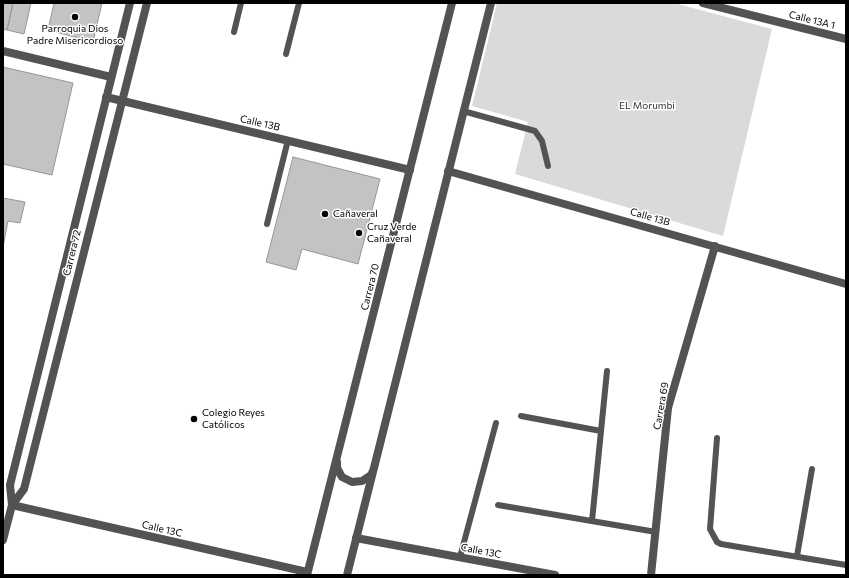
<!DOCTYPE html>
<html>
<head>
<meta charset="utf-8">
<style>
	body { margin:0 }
	#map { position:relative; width:849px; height:578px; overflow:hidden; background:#fff; font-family:Commissioner,sans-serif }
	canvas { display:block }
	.frame { position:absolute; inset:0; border:4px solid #000; pointer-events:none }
</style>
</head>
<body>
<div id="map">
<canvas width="849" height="578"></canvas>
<div class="frame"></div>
</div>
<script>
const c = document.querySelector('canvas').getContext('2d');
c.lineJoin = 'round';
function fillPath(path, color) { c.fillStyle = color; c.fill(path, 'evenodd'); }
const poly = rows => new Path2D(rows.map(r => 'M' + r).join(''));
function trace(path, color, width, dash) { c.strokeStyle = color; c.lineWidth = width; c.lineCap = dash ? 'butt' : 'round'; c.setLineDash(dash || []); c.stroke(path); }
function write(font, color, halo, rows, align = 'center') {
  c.font = font + ' Commissioner,sans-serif'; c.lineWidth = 3; c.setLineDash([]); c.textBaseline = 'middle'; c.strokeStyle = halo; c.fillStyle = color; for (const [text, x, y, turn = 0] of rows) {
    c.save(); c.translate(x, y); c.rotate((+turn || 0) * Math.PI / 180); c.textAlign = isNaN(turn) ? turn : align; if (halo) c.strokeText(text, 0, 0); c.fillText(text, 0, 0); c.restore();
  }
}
fillPath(poly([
	[497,3,674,3,772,29,723,236,515,174,528,122,472,106]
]), '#dadada');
const building = poly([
	[3,3,13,3,7,30,3,29,3,3],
	[13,3,31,3,24,34,7,30,13,3],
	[54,3,102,3,93,42,48,30,54,3],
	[3,67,73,83,52,175,3,164,3,67],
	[293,157,380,179,358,264,302,249,296,270,266,262,293,157],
	[3,198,25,202,20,223,8,221,3,247,3,198]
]);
fillPath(building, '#c3c3c3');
trace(building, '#979797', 1);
trace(poly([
	[234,32,241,3],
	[286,54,299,3],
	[463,111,535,131,542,141,548,166],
	[267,224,288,140],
	[521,416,601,431],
	[717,438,710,529,717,542,721,544,846,565],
	[498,505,656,532],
	[592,521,607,371],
	[797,556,812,469],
	[460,557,496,423]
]), '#535353', 6);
trace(poly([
	[703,3,846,39],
	[3,51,111,77],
	[106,97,410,170],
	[448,171,846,284],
	[12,505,10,485,130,3],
	[12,505,307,572],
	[356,538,555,575],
	[3,540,12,505,24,489,147,3],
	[651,575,668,408,715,246]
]), '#535353', 8);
trace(poly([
	[337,462,337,468,342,477,352,482,362,481,371,475,373,471],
	[307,575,452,3],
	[347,575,491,3]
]), '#535353', 8);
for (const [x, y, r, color] of [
	[75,17,4,"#000"],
	[325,214,4,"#000"],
	[359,233,4,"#000"],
	[194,419,4,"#000"]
]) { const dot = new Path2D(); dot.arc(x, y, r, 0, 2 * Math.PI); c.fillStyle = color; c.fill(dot); trace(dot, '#fff', 1.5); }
write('10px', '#000', '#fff', [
	["Calle 13A 1",812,20,14],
	["Calle 13B",260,123,13],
	["Calle 13B",650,217,16],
	["Carrera 72",72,253,-76],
	["Carrera 70",370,287,-76],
	["Carrera 69",661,406,-80],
	["Calle 13C",162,529,13],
	["Calle 13C",481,551,11]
]);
write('10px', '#000', '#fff', [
	["Parroquia Dios",75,29,"center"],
	["Padre Misericordioso",75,41,"center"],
	["Cañaveral",333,214],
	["Cruz Verde",367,227],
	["Cañaveral",367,239],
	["Colegio Reyes",202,413],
	["Católicos",202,425]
], 'left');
write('10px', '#313131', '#fff', [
	["EL Morumbi",647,106]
]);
</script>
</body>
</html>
